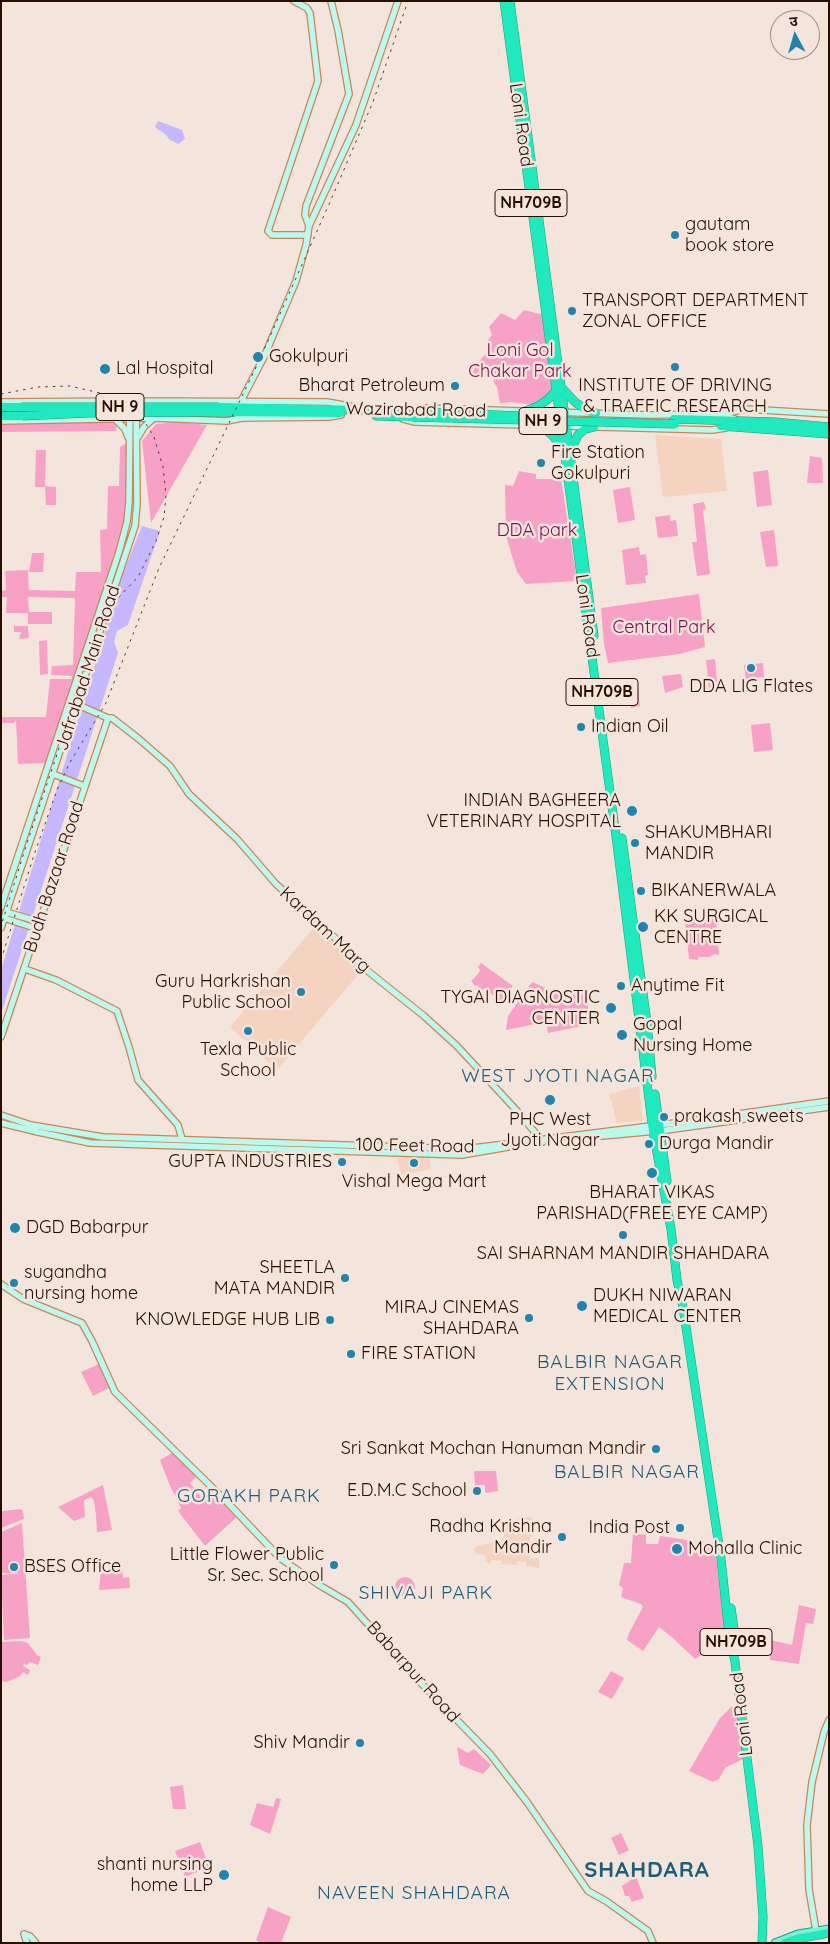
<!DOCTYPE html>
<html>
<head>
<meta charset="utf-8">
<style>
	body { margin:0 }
	#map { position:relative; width:830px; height:1944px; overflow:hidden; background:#f4e5dc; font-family:Quicksand,"Noto Sans Devanagari",sans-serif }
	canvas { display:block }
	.frame { position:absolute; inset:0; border:2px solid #290f01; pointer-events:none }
	.north { position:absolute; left:770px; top:10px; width:50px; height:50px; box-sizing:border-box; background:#f4e5dc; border:1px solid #a38f84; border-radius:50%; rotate:354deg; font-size:14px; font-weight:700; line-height:20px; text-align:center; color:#290f01 }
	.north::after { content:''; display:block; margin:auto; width:18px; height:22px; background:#2184af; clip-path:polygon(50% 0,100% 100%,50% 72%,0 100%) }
</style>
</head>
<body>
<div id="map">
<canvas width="830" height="1944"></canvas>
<div class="frame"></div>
<div class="north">उ</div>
</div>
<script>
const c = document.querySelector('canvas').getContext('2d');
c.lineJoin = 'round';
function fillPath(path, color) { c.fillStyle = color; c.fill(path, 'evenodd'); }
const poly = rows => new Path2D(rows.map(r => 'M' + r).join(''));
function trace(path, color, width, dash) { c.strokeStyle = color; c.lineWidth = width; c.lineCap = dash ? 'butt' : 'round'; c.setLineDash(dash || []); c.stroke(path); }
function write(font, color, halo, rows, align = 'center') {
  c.font = font + ' Quicksand,sans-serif'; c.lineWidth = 5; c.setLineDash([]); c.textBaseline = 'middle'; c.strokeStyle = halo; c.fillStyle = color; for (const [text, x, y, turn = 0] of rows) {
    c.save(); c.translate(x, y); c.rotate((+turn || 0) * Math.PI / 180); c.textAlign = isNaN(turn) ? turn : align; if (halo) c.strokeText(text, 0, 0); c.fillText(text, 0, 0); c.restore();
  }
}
fillPath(poly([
	[655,435,721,439,727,491,663,497],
	[315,926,339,946,362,970,277,1070,230,1027],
	[639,1086,643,1121,617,1123,609,1094],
	[429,1157,431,1169,401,1175,397,1158],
	[532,1517,532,1536,530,1537,530,1545,527,1546,527,1551,530,1552,530,1558,539,1558,539,1568,526,1566,526,1562,518,1561,517,1565,502,1564,502,1561,491,1560,491,1564,486,1562,485,1555,476,1554,474,1549,477,1546,501,1541,506,1531,507,1524,520,1518]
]), '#f4d4c1');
fillPath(poly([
	[524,310,544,315,554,389,540,403,534,405,511,402,500,403,497,387,494,383,493,377,472,373,481,359,491,349,485,344,492,335,489,327,501,313,515,320],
	[178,422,207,425,151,523,142,441,156,424],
	[1,423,117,423,116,431,1,432],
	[128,442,125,528,49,763,18,764,16,720,14,723,1,723,1,717,46,717,50,679,72,679,72,676,51,675,52,666,73,665,75,598,28,597,29,612,52,612,52,624,28,624,28,613,6,613,7,597,1,597,1,591,6,590,5,571,28,570,29,590,75,591,76,572,101,572,100,530,107,529,108,486,119,486,120,447],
	[36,450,46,450,45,486,56,487,56,505,46,505,45,487,35,487],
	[810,456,822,458,823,483,807,483],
	[768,470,772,505,757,507,753,472],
	[519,471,536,474,536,479,561,479,577,581,526,584,517,572,506,536,505,485,513,486],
	[630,487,635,520,618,523,613,490],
	[704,502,706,509,703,510,710,574,697,576,692,542,697,542,693,504],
	[670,515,670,521,676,520,678,536,658,538,655,517],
	[774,530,778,566,766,567,760,532],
	[639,547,640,555,646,554,648,575,645,576,646,583,626,585,622,550],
	[32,553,44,553,43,572,29,572],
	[699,594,705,647,680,654,608,663,604,644,601,608],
	[14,626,28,626,29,638,19,639,21,632,14,632],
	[47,640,48,674,40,675,39,641],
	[715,659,717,681,714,688,709,688,706,660],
	[763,663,764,677,751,678,751,682,746,682,744,665],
	[681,674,683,687,665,693,662,676],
	[636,678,640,706,631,708,626,680],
	[770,723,773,750,754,752,751,725],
	[716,917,719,955,714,954,710,957,698,957,698,960,689,959,685,922],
	[481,963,513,986,500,1002,485,988,480,992,478,985,475,986,471,981,478,974,480,970,478,967],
	[532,982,555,992,566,995,586,994,589,1015,582,1021,582,1026,548,1033,546,1022,506,1030,508,1016],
	[99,1364,111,1387,93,1396,81,1372],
	[172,1453,195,1474,196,1477,190,1483,201,1497,209,1489,211,1490,238,1516,205,1546,178,1511,181,1508,170,1486,160,1460],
	[474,1471,496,1471,498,1491,485,1493,485,1485,475,1485],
	[103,1485,112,1530,97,1532,96,1515,94,1501,91,1497,84,1500,85,1517,74,1521,58,1507],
	[21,1509,23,1512,24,1519,1,1528,1,1513,3,1511],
	[22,1523,30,1638,4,1640,1,1575,22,1573,1,1573,1,1532],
	[633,1533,646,1535,646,1544,658,1544,660,1536,687,1540,689,1549,708,1546,708,1542,714,1542,726,1639,695,1659,674,1639,659,1627,643,1651,627,1640,629,1633,643,1607,641,1604,621,1597,623,1588,619,1585,624,1563,631,1563],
	[122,1568,123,1578,129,1577,130,1588,99,1590,101,1569],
	'395 1587a10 10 0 1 1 20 0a10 10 0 1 1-20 0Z',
	[799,1605,816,1609,813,1624,806,1623,799,1664,770,1660,770,1651,772,1651,772,1649,770,1648,770,1640,792,1645],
	[21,1641,28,1643,37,1655,41,1657,38,1665,30,1662,27,1665,24,1664,23,1666,30,1670,28,1675,23,1672,20,1676,7,1682,1,1681,1,1642],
	[611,1671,624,1678,612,1699,598,1692],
	[737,1706,743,1759,725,1768,719,1779,713,1782,689,1771,720,1718,731,1707],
	[457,1747,468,1753,474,1749,491,1765,483,1774,460,1765],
	[183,1785,186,1809,173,1809,170,1787],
	[276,1798,281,1799,270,1834,250,1825,257,1803,273,1807],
	[621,1833,629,1850,619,1855,611,1838],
	[200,1842,209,1867,185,1877,175,1851],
	[636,1876,644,1898,632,1902,629,1896,625,1896,622,1886],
	[268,1907,291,1917,281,1943,261,1943,256,1940]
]), '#f7a1c6');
fillPath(poly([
	[158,121,182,130,185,139,178,144,169,139,166,135,155,127],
	[142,526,160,531,128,625,117,631,114,642,118,653,1,1014,1,970,123,573]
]), '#c5b8fe');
const secondary = poly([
	[294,1,307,8,310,13,318,81,268,231,272,235,308,235],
	[309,226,305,215,306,206,349,94,338,30,331,1],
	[1,402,136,401,327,402,355,407],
	[240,403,264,357,296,281,306,245,309,226,356,125,398,1],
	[413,411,425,408,648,415,719,414,735,419],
	[721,414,746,409,829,414],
	[115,419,125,429,128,437],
	[403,419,415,422,561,426,712,430,726,428],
	[1,421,154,418,227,421,242,418,329,417,341,415],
	[138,437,144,427,154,418],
	[76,704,108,718],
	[53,774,84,786],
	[1,907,119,552,127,522,129,502,130,401],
	[6,912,40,922],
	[4,918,38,929],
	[1,928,135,526,137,504,136,401],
	[25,969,56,980,117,1011,129,1047,138,1080,178,1125,182,1139],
	[1,1037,107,721,108,718,112,718,139,739,170,766,189,794,237,839,276,884,329,932,369,972,424,1016,457,1046,518,1112,543,1142],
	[1,1115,31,1125,103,1137,465,1149,683,1122,829,1101],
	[1,1123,38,1132,90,1143,462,1155,508,1147],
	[602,1136,667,1130,829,1107],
	[1,1284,23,1299,82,1323,92,1341,115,1392,227,1502,280,1558,319,1585,348,1602,419,1681,490,1754,527,1802,588,1891,606,1901,648,1931,653,1943],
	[816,1931,809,1889,807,1825,812,1782,824,1732,829,1720],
	[24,1934,30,1936,36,1943],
	[24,1934,27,1943]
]);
const primary = poly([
	[775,1943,798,1934,829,1929]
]);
const highway = poly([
	[504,1,617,844,653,1131,671,1229,677,1280,683,1307,721,1559,728,1625,735,1662,758,1846,763,1917,762,1943],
	[510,1,594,636],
	[563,389,575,402,588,411,596,413],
	[1,407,21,407],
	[219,407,413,411],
	[526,411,538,406,547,400,557,390],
	[219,412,340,413],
	[1,416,22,416],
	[376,416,412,417],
	[674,419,775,422,829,427],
	[532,425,545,429,552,435,563,449],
	[721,426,829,434],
	[572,448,578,435,585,429,594,427],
	[622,838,647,1023,652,1077],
	[655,1094,667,1181],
	[731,1608,736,1643],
	[785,1943,796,1939,829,1933]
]);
trace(secondary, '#ca865b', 8);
trace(primary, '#239d7b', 9);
trace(highway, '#239d7b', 9);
trace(secondary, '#bcf8eb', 5.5);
trace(primary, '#79f2d7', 7);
trace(highway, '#20e9bd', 8);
trace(poly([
	[1,394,38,387,70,386,104,394,122,402,143,419,154,437,163,467,166,495,164,517,156,541,138,577,117,599,97,636,27,843,1,926],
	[1,960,34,855,57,790,69,764,106,703,159,568,259,361,330,202,373,102,408,1]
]), '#51392c', 1, [2.5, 5]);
const highwayBridge = poly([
	[21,407,219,407],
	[426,412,519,416],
	[22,416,88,413,219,412],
	[412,417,675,424]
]);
trace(highwayBridge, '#239d7b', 9, []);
trace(highwayBridge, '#20e9bd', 8);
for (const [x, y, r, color] of [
	[675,235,5,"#2184af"],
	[572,311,5,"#2184af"],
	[258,357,6,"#2184af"],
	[675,367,5,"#2184af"],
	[105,369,6,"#2184af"],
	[455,386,5,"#2184af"],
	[541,463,5,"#2184af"],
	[751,668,5,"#2184af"],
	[581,727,5,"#2184af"],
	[632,811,6,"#2184af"],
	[635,843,5,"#2184af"],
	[641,891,5,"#2184af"],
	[643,927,6,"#2184af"],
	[621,986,5,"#2184af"],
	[301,992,5,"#2184af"],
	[611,1008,6,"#2184af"],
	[248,1031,5,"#2184af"],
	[622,1035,6,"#2184af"],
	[550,1100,6,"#2184af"],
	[664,1117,5,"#2184af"],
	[649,1144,5,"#2184af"],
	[342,1162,5,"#2184af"],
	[414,1163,5,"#2184af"],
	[652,1173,6,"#2184af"],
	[15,1228,6,"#2184af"],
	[623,1235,5,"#2184af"],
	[345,1278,5,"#2184af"],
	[14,1283,5,"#2184af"],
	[582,1306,6,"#2184af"],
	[529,1318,5,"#2184af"],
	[330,1320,5,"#2184af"],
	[351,1354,5,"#2184af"],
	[656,1449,5,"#2184af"],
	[477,1491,5,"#2184af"],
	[680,1528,5,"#2184af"],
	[562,1537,5,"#2184af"],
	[677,1549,6,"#2184af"],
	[334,1565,5,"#2184af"],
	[14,1567,5,"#2184af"],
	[360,1743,5,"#2184af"],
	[224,1875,6,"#2184af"]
]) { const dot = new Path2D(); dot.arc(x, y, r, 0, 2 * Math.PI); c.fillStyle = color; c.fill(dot); trace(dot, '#f4e5dc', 2); }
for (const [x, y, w] of [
	[531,203,72],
	[120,407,48],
	[543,421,48],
	[602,692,72],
	[736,1642,72]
]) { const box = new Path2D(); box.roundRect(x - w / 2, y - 13.5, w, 27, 4); c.fillStyle = '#f4e5dc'; c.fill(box); trace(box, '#290f01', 1); }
write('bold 16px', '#290f01', null, [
	["NH709B",531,203],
	["NH 9",120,407],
	["NH 9",543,421],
	["NH709B",602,692],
	["NH709B",736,1642]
]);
write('18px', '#290f01', '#f4e5dc', [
	["Loni Road",521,125,82],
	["Wazirabad Road",416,410,1],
	["Loni Road",587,616,82],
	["Jafrabad Main Road",88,668,-72],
	["Budh Bazaar Road",54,877,-72],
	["Kardam Marg",325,930,43],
	["100 Feet Road",415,1146,1],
	["Babarpur Road",413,1672,48],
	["Loni Road",742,1714,-97]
]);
write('18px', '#290f01', '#f4e5dc', [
	["gautam",685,225],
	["book store",685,246],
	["TRANSPORT DEPARTMENT",582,301],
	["ZONAL OFFICE",582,322],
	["Gokulpuri",269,357],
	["Lal Hospital",116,369],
	["Bharat Petroleum",445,386,"right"],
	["INSTITUTE OF DRIVING",675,386,"center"],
	["& TRAFFIC RESEARCH",675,407,"center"],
	["Fire Station",551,453],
	["Gokulpuri",551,474],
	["DDA LIG Flates",751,687,"center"],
	["Indian Oil",591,727],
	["INDIAN BAGHEERA",621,801,"right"],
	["VETERINARY HOSPITAL",621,822,"right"],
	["SHAKUMBHARI",645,833],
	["MANDIR",645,854],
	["BIKANERWALA",651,891],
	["KK SURGICAL",654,917],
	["CENTRE",654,938],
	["Guru Harkrishan",291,982,"right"],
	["Public School",291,1003,"right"],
	["Anytime Fit",631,986],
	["TYGAI DIAGNOSTIC",600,998,"right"],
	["CENTER",600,1019,"right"],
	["Gopal",633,1025],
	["Nursing Home",633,1046],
	["Texla Public",248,1050,"center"],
	["School",248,1071,"center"],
	["prakash sweets",674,1117],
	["PHC West",550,1120,"center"],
	["Jyoti Nagar",550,1141,"center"],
	["Durga Mandir",659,1144],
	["GUPTA INDUSTRIES",332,1162,"right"],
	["Vishal Mega Mart",414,1182,"center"],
	["BHARAT VIKAS",652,1193,"center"],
	["PARISHAD(FREE EYE CAMP)",652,1214,"center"],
	["DGD Babarpur",26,1228],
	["SAI SHARNAM MANDIR SHAHDARA",623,1254,"center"],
	["SHEETLA",335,1268,"right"],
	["MATA MANDIR",335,1289,"right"],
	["sugandha",24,1273],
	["nursing home",24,1294],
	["DUKH NIWARAN",593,1296],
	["MEDICAL CENTER",593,1317],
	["MIRAJ CINEMAS",519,1308,"right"],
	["SHAHDARA",519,1329,"right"],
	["KNOWLEDGE HUB LIB",320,1320,"right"],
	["FIRE STATION",361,1354],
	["Sri Sankat Mochan Hanuman Mandir",646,1449,"right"],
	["E.D.M.C School",467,1491,"right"],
	["Radha Krishna",552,1527,"right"],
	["Mandir",552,1548,"right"],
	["India Post",670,1528,"right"],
	["Mohalla Clinic",688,1549],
	["Little Flower Public",324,1555,"right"],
	["Sr. Sec. School",324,1576,"right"],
	["BSES Office",24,1567],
	["Shiv Mandir",350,1743,"right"],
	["shanti nursing",213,1865,"right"],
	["home LLP",213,1886,"right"]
], 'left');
write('18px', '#7e0b4e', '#f4e5dc', [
	["Loni Gol",520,351],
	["Chakar Park",520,372],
	["DDA park",537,531],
	["Central Park",664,628]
]);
c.letterSpacing = '1px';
write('19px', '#1d5e7c', '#f4e5dc', [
	["WEST JYOTI NAGAR",558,1076],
	["BALBIR NAGAR",610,1362],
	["EXTENSION",610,1384],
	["BALBIR NAGAR",627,1472],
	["GORAKH PARK",249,1496],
	["SHIVAJI PARK",426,1593],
	["NAVEEN SHAHDARA",414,1893]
]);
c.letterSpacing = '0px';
c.letterSpacing = '1px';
write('bold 22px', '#1d5e7c', '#f4e5dc', [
	["SHAHDARA",647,1870]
]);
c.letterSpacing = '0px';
</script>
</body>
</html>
